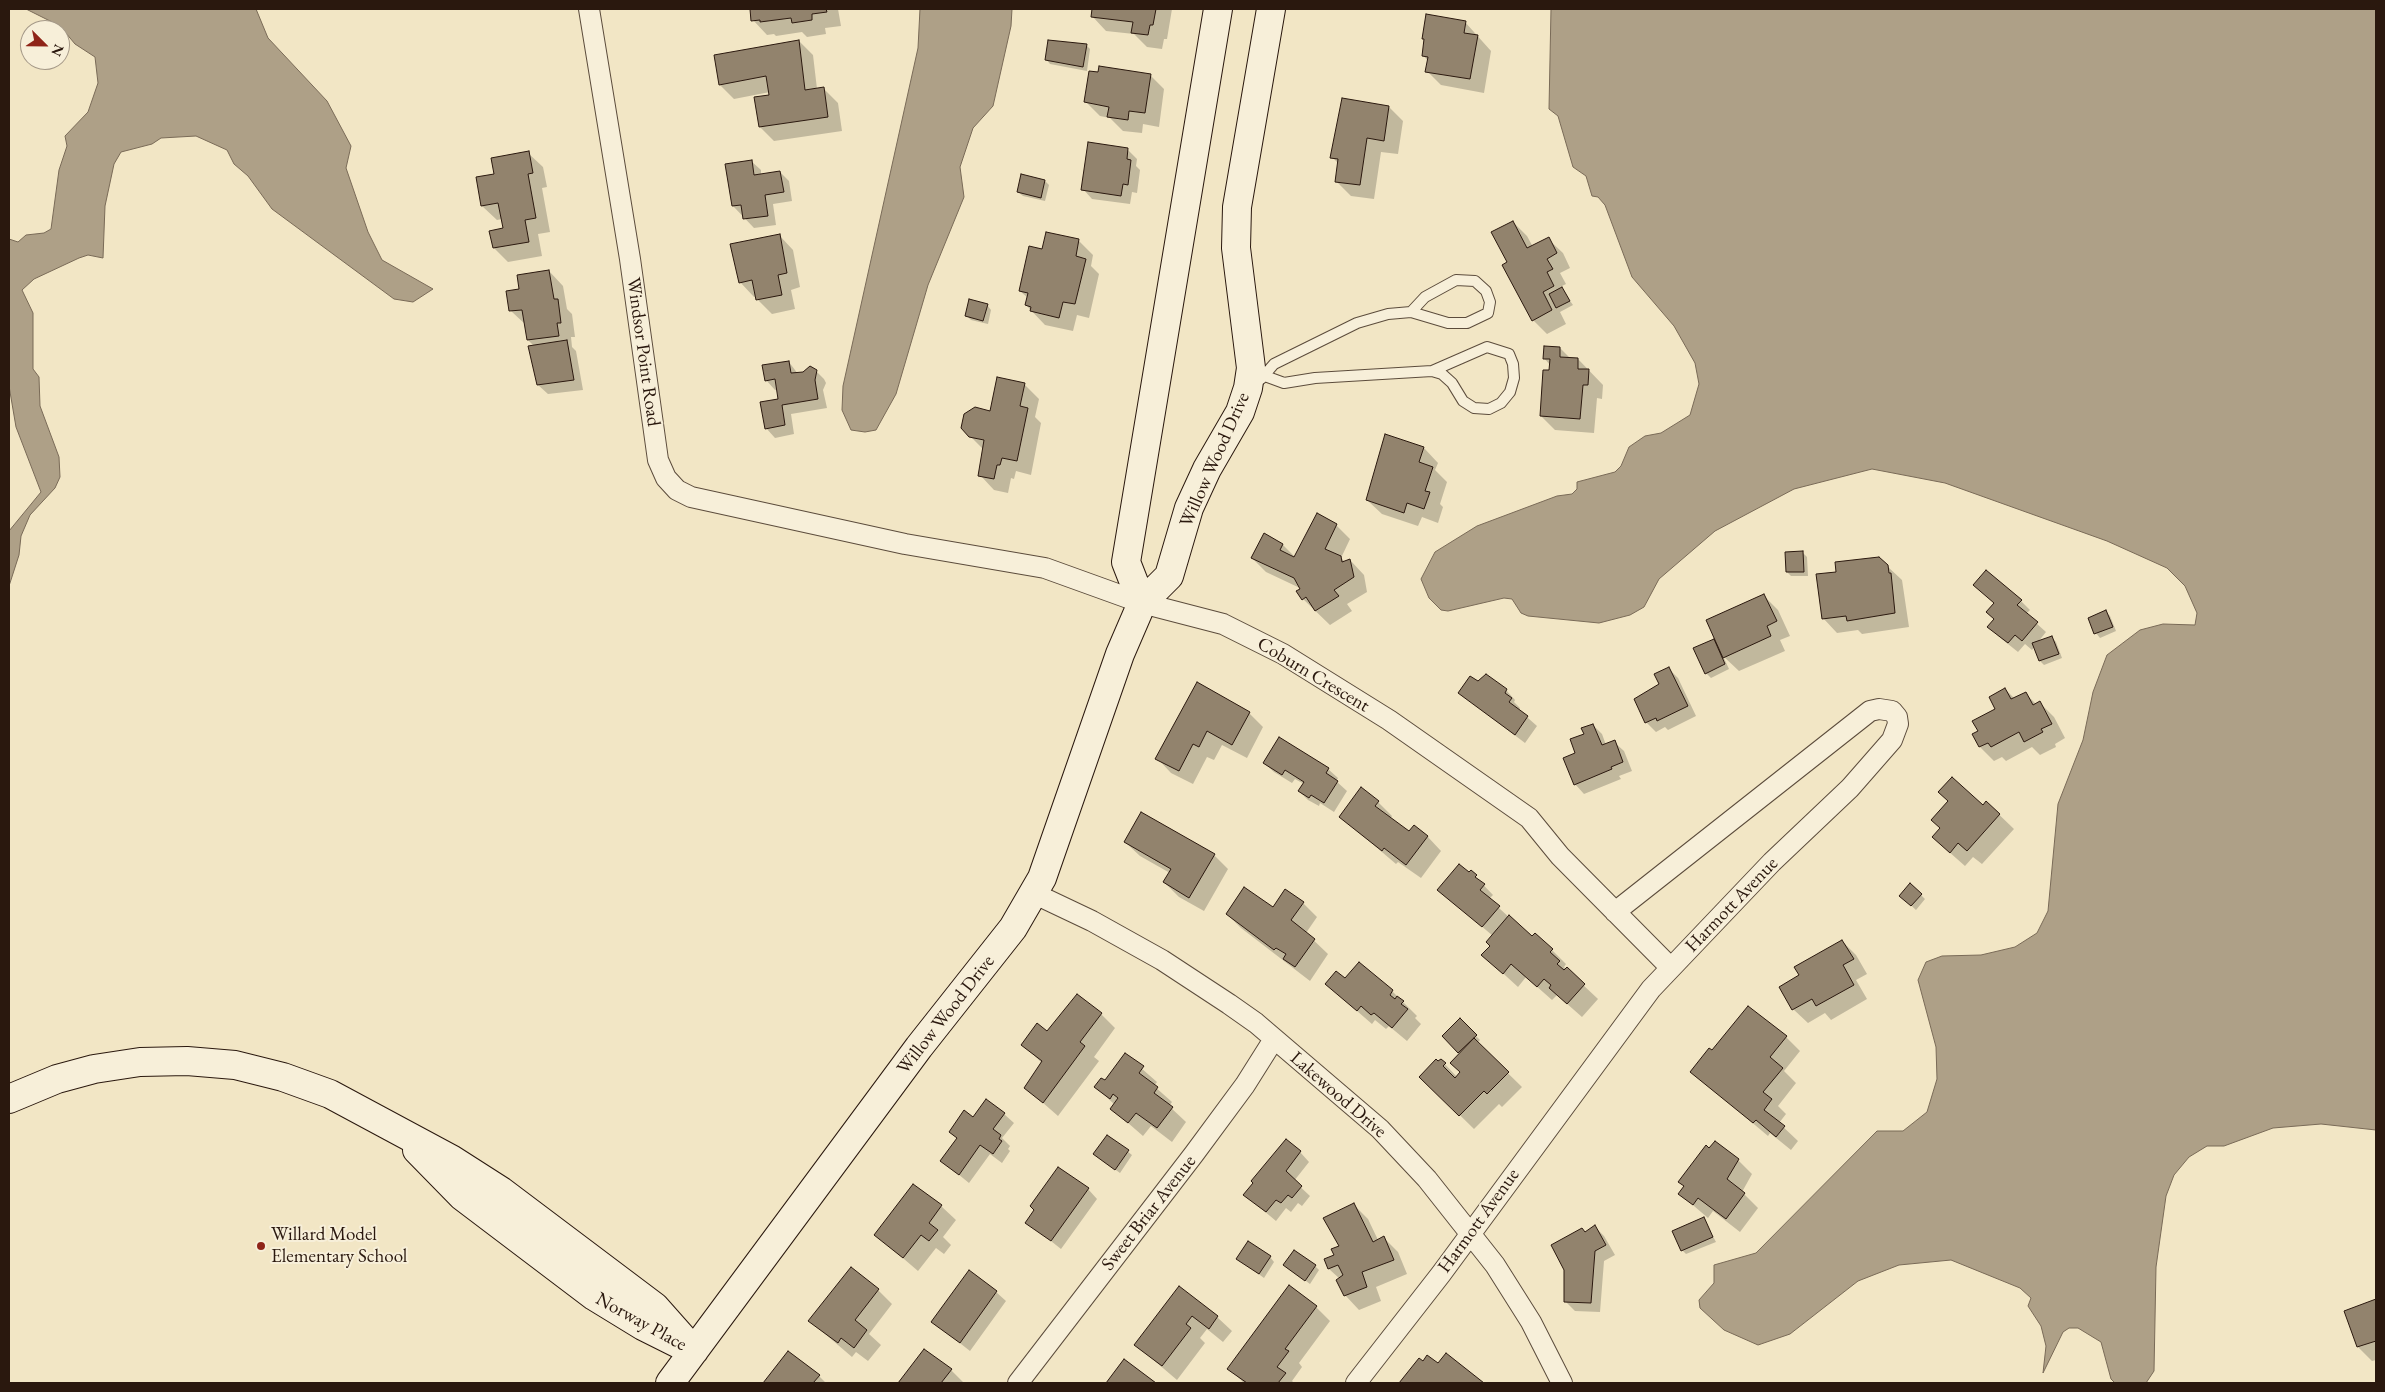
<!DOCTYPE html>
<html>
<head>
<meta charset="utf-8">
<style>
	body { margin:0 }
	#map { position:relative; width:2385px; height:1392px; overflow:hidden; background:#f2e6c5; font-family:"EB Garamond",serif }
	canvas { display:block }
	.frame { position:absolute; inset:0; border:10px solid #2a180e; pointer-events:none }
	.north { position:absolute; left:20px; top:20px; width:50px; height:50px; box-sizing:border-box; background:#f7efd9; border:1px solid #a59988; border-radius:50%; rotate:113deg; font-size:14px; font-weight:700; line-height:20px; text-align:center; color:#2a180e }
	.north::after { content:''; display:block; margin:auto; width:18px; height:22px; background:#8f2418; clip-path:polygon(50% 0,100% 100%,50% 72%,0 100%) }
</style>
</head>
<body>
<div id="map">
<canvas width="2385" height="1392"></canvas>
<div class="frame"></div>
<div class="north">N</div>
</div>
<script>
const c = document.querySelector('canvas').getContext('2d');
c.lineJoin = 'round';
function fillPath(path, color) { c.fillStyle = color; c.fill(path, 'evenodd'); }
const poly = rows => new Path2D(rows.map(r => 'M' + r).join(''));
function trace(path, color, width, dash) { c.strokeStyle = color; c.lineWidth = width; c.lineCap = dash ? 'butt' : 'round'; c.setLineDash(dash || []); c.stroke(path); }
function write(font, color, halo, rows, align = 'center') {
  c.font = font + ' "EB Garamond",serif'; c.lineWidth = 4; c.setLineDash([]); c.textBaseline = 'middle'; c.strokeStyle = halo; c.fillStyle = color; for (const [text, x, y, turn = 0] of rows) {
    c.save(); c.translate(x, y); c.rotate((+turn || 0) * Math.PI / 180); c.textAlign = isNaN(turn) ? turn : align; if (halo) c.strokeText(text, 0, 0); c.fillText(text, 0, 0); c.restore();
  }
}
const water = poly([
	[26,9,256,9,268,38,327,101,351,146,346,168,368,232,382,260,433,289,413,302,394,299,272,209,248,176,234,164,227,150,196,136,161,138,152,144,121,152,114,164,105,206,103,258,88,255,79,258,34,279,22,290,33,313,33,369,39,377,40,406,59,457,60,477,55,488,30,515,21,536,19,555,9,586,9,531,41,492,16,427,9,386,9,239,18,242,26,235,44,233,51,229,59,170,67,146,65,136,88,112,98,83,95,57,75,44,60,26,26,9],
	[920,9,1012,9,1011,26,993,106,973,128,960,167,964,197,928,285,896,394,876,430,865,432,851,430,842,410,843,386,918,48,920,9],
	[1551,9,2376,9,2376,1130,2321,1124,2273,1128,2224,1146,2207,1146,2189,1157,2174,1175,2166,1196,2156,1267,2154,1371,2146,1383,2115,1383,2111,1379,2101,1342,2078,1328,2069,1328,2063,1332,2043,1373,2046,1346,2041,1326,2028,1306,2031,1298,2020,1288,1951,1260,1899,1265,1858,1281,1790,1334,1758,1345,1724,1330,1700,1308,1699,1300,1714,1283,1714,1265,1756,1253,1877,1131,1903,1131,1927,1112,1937,1079,1936,1047,1918,980,1926,962,1942,956,1981,955,2015,947,2037,933,2048,911,2058,804,2083,740,2093,692,2107,655,2140,630,2163,624,2195,625,2197,613,2185,586,2167,568,2107,541,1945,483,1872,469,1794,489,1715,531,1659,579,1644,607,1630,615,1599,623,1528,616,1521,613,1512,599,1504,598,1448,611,1441,610,1429,598,1421,579,1435,552,1477,526,1557,496,1572,494,1577,489,1577,482,1615,472,1621,466,1629,447,1645,436,1661,433,1690,415,1699,384,1695,363,1674,326,1632,277,1605,205,1598,197,1592,196,1586,176,1573,167,1558,116,1549,109,1551,9]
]);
fillPath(water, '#aea087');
trace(water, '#796a57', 1);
fillPath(poly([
	[751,9,838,9,841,26,825,28,826,34,807,37,802,32,776,36,774,34,767,35,753,20],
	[1093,9,1172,9,1167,39,1164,39,1162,49,1147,47,1134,34,1106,31,1092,16],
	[1465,22,1491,51,1484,93,1441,85,1427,71,1428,61,1423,55,1425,41,1423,38],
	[799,41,813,55,817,89,823,88,838,103,842,131,774,141,760,127,770,92,734,99,720,85],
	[1086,45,1090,49,1087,71,1050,64,1046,59],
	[1150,75,1164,89,1159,127,1143,124,1142,133,1123,131,1110,118,1100,116,1086,102],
	[1389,107,1403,121,1398,154,1381,152,1374,199,1351,196,1336,181,1339,164,1332,157],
	[1127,149,1137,159,1136,166,1140,170,1137,193,1132,192,1130,204,1092,199,1083,189],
	[528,153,543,167,547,187,542,188,550,232,538,234,542,256,508,262,494,248,504,229,502,219,497,220,482,206],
	[751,161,761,170,761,175,780,172,789,181,792,201,773,204,776,225,754,228,733,206],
	[1045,181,1049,185,1045,201,1023,196,1018,192],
	[1513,222,1527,236,1533,247,1548,239,1563,253,1570,268,1560,273,1566,284,1560,287,1573,305,1560,312,1566,324,1547,334,1533,320,1508,263],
	[1047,233,1079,241,1093,255,1091,266,1099,274,1089,318,1077,315,1073,331,1045,325,1026,305,1028,298,1020,291,1043,251],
	[779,235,793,250,800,287,791,290,795,309,772,314,758,300,757,296,754,297,740,282],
	[549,271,563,286,567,309,572,314,575,337,571,337,572,347,576,351,583,390,548,394,538,385,534,346,528,340,526,325,511,311,520,290],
	[987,305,991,310,988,324,971,320,966,315],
	[1560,348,1571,359,1578,359,1603,385,1602,399,1597,398,1594,433,1555,430,1541,416,1550,365,1544,358],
	[789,362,798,374,814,369,824,379,826,383,823,390,827,408,791,414,794,434,775,438,766,428,780,400,778,389,775,390,766,380],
	[1024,384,1039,399,1035,417,1041,423,1031,475,1016,471,1014,479,1011,478,1008,493,994,490,980,475,984,450,970,436,991,412],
	[1386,436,1424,448,1438,463,1435,470,1447,482,1440,504,1443,507,1438,523,1422,517,1418,526,1382,514,1367,500],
	[1336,525,1350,539,1341,558,1345,562,1350,560,1364,575,1367,592,1347,604,1352,611,1330,625,1303,599,1302,589,1266,572,1252,558,1265,535,1283,545,1295,557],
	[1803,553,1807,557,1808,576,1791,576,1787,572],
	[1887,566,1902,580,1909,627,1862,634,1858,630,1837,633,1823,618],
	[1975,585,2021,601,2030,610,2026,614,2046,632,2038,642,2052,638,2056,642,2062,658,2044,665,2040,661,2035,646,2032,650,2025,644,2018,652,1998,636,1989,626,1995,619,1995,604],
	[1764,596,1778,610,1790,636,1780,640,1785,651,1739,671,1723,656,1729,669,1711,678,1706,673,1713,640,1719,646],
	[2106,612,2110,616,2116,631,2100,638,2096,633],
	[1669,669,1678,678,1696,716,1668,730,1665,727,1656,732,1646,722,1635,699,1661,685],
	[1482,677,1506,690,1515,700,1514,702,1520,708,1519,710,1537,726,1525,743,1459,693,1478,683],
	[1198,684,1249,713,1263,727,1247,758,1222,745,1214,760,1207,757,1193,784,1171,773,1157,758],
	[2005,689,2015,699,2026,694,2037,705,2040,703,2054,717,2065,738,2055,744,2056,747,2040,755,2032,747,2006,761,2002,757,1994,761,1980,747,1980,731,1996,709],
	[1593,725,1602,734,1606,745,1614,742,1624,751,1632,771,1619,776,1621,779,1584,794,1575,784,1577,753,1585,734],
	[1279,738,1328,769,1338,778,1336,781,1347,791,1334,812,1320,803,1319,806,1308,800,1299,791,1304,784,1295,779,1292,783,1274,772,1264,763],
	[1378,802,1392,816,1390,819,1409,833,1427,836,1441,851,1421,878,1398,862,1396,864,1341,817],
	[1987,803,2014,829,1982,864,1973,857,1965,866,1948,851,1941,828,1983,807],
	[1125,842,1214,855,1228,869,1204,911,1179,897,1164,882,1170,873,1140,856],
	[1471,872,1493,895,1489,899,1532,938,1535,935,1552,950,1566,964,1564,967,1598,999,1582,1017,1557,995,1552,1000,1526,977,1518,987,1483,955,1491,946,1493,936,1439,890],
	[1911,885,1925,899,1916,910,1901,896],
	[1303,903,1317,917,1306,933,1328,954,1310,981,1241,928,1227,914],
	[1842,941,1856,955,1867,974,1856,980,1867,999,1831,1020,1825,1013,1808,1023,1793,1009,1801,976],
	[1359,963,1392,991,1417,1016,1415,1018,1421,1024,1407,1041,1389,1026,1386,1029,1375,1020,1372,1024,1326,984,1345,980],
	[1101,1014,1115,1028,1094,1057,1099,1061,1058,1116,1026,1088,1042,1063,1022,1044,1048,1033],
	[1460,1020,1480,1040,1477,1043,1522,1087,1502,1107,1499,1104,1474,1129,1421,1077,1441,1060,1457,1077,1462,1072,1461,1054,1444,1036],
	[1786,1037,1800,1051,1784,1071,1796,1083,1778,1106,1786,1114,1779,1123,1798,1141,1791,1150,1770,1133,1768,1136,1691,1071,1712,1052],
	[1125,1054,1157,1082,1154,1086,1172,1102,1169,1106,1186,1122,1172,1142,1151,1126,1143,1136,1112,1109,1115,1105,1096,1087,1105,1082],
	[1004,1114,1014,1123,1002,1138,1010,1146,1008,1149,1010,1151,1002,1163,990,1154,969,1183,942,1161,958,1139,950,1132,973,1119],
	[1108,1136,1132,1155,1120,1173,1099,1158],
	[1300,1152,1309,1162,1294,1181,1310,1196,1302,1206,1298,1203,1291,1212,1286,1208,1276,1221,1245,1195],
	[1738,1160,1752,1174,1742,1192,1758,1208,1740,1232,1713,1211,1708,1218,1680,1194,1685,1187,1680,1182],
	[914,1185,941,1206,956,1220,943,1237,951,1245,944,1254,936,1248,918,1271,876,1235],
	[1088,1189,1097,1199,1061,1249,1027,1222],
	[1354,1205,1368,1219,1378,1240,1384,1238,1398,1252,1407,1274,1376,1287,1381,1301,1359,1310,1345,1295,1340,1279,1329,1269,1341,1246],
	[1703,1218,1716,1242,1686,1254,1682,1250],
	[1595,1227,1604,1236,1615,1255,1604,1261,1600,1312,1575,1311,1566,1302,1585,1233],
	[1270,1257,1274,1262,1264,1278,1238,1259],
	[1284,1265,1315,1266,1319,1270,1310,1284],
	[1179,1288,1217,1317,1232,1331,1223,1342,1207,1329,1200,1338,1205,1343,1177,1380,1136,1345],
	[878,1290,892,1304,869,1334,881,1345,868,1361,856,1352,852,1357,810,1321],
	[996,1292,1006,1301,970,1351,933,1322],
	[2376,1301,2376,1360,2372,1361,2358,1347,2346,1311],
	[1316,1307,1330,1321,1299,1363,1302,1367,1292,1381,1294,1383,1244,1383,1229,1368],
	[924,1350,951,1370,964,1383,900,1383],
	[788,1352,819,1376,826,1383,765,1383],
	[1446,1355,1482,1383,1401,1383,1420,1360,1423,1363,1438,1365]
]), '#0003');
const building = poly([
	[750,9,826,9,827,12,812,14,812,20,792,23,791,18,760,22,760,20,751,21,750,9],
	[1092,9,1156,9,1153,25,1150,25,1148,35,1131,33,1133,22,1091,17,1092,9],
	[1426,14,1466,21,1464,33,1478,35,1470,79,1425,72,1428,57,1422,56,1424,39,1422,39,1426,14],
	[799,40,805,90,824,87,828,117,759,127,754,97,769,95,766,76,719,85,714,55,799,40],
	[1048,40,1087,44,1083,67,1045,60,1048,40],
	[1099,66,1151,74,1145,113,1129,111,1128,120,1107,117,1109,107,1084,102,1089,71,1098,72,1099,66],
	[1342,98,1389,106,1384,141,1367,138,1360,185,1335,182,1338,159,1330,158,1342,98],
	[1088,142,1128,148,1127,159,1131,160,1128,185,1123,184,1121,196,1081,190,1088,142],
	[529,151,533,173,528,174,536,218,525,220,529,242,493,248,489,231,503,228,498,203,481,206,476,177,494,174,491,158,529,151],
	[752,160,754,175,780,171,784,192,765,195,768,216,743,219,741,205,732,206,725,164,752,160],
	[1021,174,1045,180,1041,198,1017,192,1021,174],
	[1513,221,1527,248,1549,237,1557,253,1547,259,1553,269,1547,272,1554,286,1543,292,1552,310,1532,321,1502,265,1507,262,1491,232,1513,221],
	[1046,232,1079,239,1076,256,1086,259,1075,304,1063,302,1059,318,1030,311,1031,307,1025,305,1028,293,1019,291,1029,246,1042,249,1046,232],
	[780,234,787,273,778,275,782,295,756,300,752,280,739,283,730,244,780,234],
	[549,270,554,299,558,299,561,323,557,323,559,336,527,340,522,310,509,311,506,291,519,289,517,275,549,270],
	[1562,287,1570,301,1556,308,1549,294,1562,287],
	[969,299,988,304,983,321,965,316,969,299],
	[567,340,574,380,537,385,528,346,567,340],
	[1544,346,1560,347,1560,357,1578,358,1578,369,1589,369,1588,385,1583,385,1580,419,1540,416,1543,370,1549,370,1550,359,1543,359,1544,346],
	[789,361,791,373,803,372,810,366,817,370,815,380,818,399,782,405,785,425,765,429,760,402,778,399,775,379,765,381,762,365,789,361],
	[997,377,1025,383,1020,406,1028,408,1017,461,1002,458,1000,465,997,465,994,479,978,476,984,440,969,437,961,428,964,414,975,407,990,411,997,377],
	[1385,434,1424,447,1419,462,1433,467,1425,491,1430,492,1424,509,1407,503,1404,513,1366,500,1385,434],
	[1317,513,1337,524,1325,549,1341,556,1342,562,1350,559,1354,577,1334,590,1339,596,1315,611,1306,597,1302,600,1296,591,1300,589,1294,578,1251,558,1264,533,1283,544,1280,550,1294,557,1317,513],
	[1803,551,1804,572,1786,572,1785,552,1803,551],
	[1879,557,1888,565,1889,573,1891,573,1895,613,1847,621,1846,616,1822,619,1816,574,1836,572,1835,562,1879,557],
	[1986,570,2022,600,2017,605,2038,622,2022,641,2015,635,2008,643,1987,627,1994,619,1986,612,1994,603,1973,585,1986,570],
	[1764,594,1777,621,1767,626,1771,636,1723,658,1706,620,1764,594],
	[2106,610,2113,627,2094,634,2088,618,2106,610],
	[2052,636,2059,654,2039,661,2032,643,2052,636],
	[1714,639,1725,664,1705,674,1693,648,1714,639],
	[1669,667,1688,706,1657,721,1656,718,1645,723,1634,699,1659,684,1654,674,1669,667],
	[1486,674,1507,689,1505,693,1512,698,1509,702,1528,716,1515,735,1458,693,1470,676,1478,681,1486,674],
	[1197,682,1250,712,1232,745,1207,731,1199,747,1193,744,1179,771,1155,759,1197,682],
	[2005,688,2011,699,2026,692,2033,705,2040,701,2052,724,2041,729,2043,732,2024,742,2019,732,1991,747,1988,743,1979,747,1972,734,1978,731,1972,721,1995,709,1989,697,2005,688],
	[1593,724,1602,745,1615,740,1623,762,1611,767,1612,769,1574,785,1563,758,1575,753,1570,739,1584,734,1581,728,1593,724],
	[1279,737,1329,768,1326,773,1338,781,1324,803,1311,795,1309,798,1298,791,1304,782,1285,770,1282,775,1263,763,1279,737],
	[1952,777,1983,805,1986,801,2000,814,1967,851,1958,843,1950,853,1932,837,1940,828,1931,820,1948,801,1938,792,1952,777],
	[1361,787,1379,801,1375,806,1409,831,1414,825,1428,836,1406,865,1384,848,1382,851,1339,817,1361,787],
	[1141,812,1215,854,1189,898,1163,882,1171,869,1124,842,1141,812],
	[1459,864,1469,872,1471,870,1477,875,1475,877,1485,884,1480,890,1500,906,1482,927,1437,890,1459,864],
	[1910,883,1922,894,1911,906,1899,896,1910,883],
	[1244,887,1273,907,1285,889,1304,902,1291,920,1315,939,1295,967,1283,959,1286,954,1276,948,1274,950,1226,914,1244,887],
	[1509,915,1532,936,1535,933,1553,949,1550,952,1560,961,1557,964,1564,970,1567,967,1585,984,1567,1004,1549,988,1551,985,1544,979,1537,987,1511,964,1503,974,1481,955,1490,946,1486,942,1509,915],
	[1842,940,1854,959,1843,965,1854,985,1816,1006,1812,999,1792,1010,1779,987,1799,975,1794,967,1842,940],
	[1359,962,1393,990,1390,995,1395,999,1397,996,1404,1001,1401,1004,1408,1009,1392,1028,1374,1013,1371,1015,1361,1006,1357,1011,1325,984,1336,971,1345,978,1359,962],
	[1077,994,1102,1013,1080,1042,1085,1046,1043,1103,1024,1088,1042,1061,1021,1045,1037,1023,1047,1031,1077,994],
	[1748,1006,1787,1036,1770,1057,1783,1068,1763,1092,1772,1099,1764,1110,1785,1126,1776,1137,1756,1120,1753,1123,1690,1072,1709,1048,1712,1050,1748,1006],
	[1460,1018,1477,1035,1458,1053,1442,1036,1460,1018],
	[1474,1038,1509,1072,1487,1094,1484,1091,1459,1116,1419,1077,1436,1059,1438,1061,1441,1059,1446,1063,1443,1066,1455,1078,1460,1072,1450,1063,1474,1038],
	[1125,1053,1144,1066,1139,1073,1158,1087,1154,1093,1173,1107,1157,1128,1136,1113,1128,1123,1110,1109,1118,1098,1113,1094,1110,1099,1094,1087,1101,1078,1105,1080,1125,1053],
	[986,1099,1005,1113,993,1129,1001,1135,999,1139,1002,1141,993,1154,980,1145,959,1175,940,1161,957,1138,949,1132,964,1110,973,1117,986,1099],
	[1107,1135,1129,1150,1115,1170,1093,1154,1107,1135],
	[1286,1139,1301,1151,1286,1171,1302,1186,1292,1198,1288,1195,1281,1203,1276,1200,1266,1212,1243,1195,1253,1183,1251,1181,1286,1139],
	[1715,1141,1739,1159,1727,1179,1745,1193,1726,1219,1698,1198,1693,1205,1678,1194,1684,1186,1678,1182,1706,1145,1709,1148,1715,1141],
	[1058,1167,1089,1188,1051,1241,1025,1223,1034,1210,1030,1206,1058,1167],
	[913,1184,942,1205,929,1223,938,1230,929,1241,921,1235,903,1258,874,1235,913,1184],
	[1354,1203,1373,1242,1384,1236,1394,1260,1362,1272,1367,1287,1344,1296,1336,1280,1343,1275,1338,1265,1328,1269,1324,1259,1334,1255,1331,1249,1339,1246,1323,1218,1354,1203],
	[1704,1217,1713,1237,1681,1251,1672,1231,1704,1217],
	[1595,1225,1606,1245,1595,1251,1591,1303,1564,1302,1564,1270,1551,1245,1582,1228,1585,1232,1595,1225],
	[1248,1241,1271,1256,1259,1274,1236,1259,1248,1241],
	[1294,1250,1316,1265,1305,1281,1283,1265,1294,1250],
	[851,1267,879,1289,855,1320,867,1330,854,1348,841,1338,838,1343,808,1321,851,1267],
	[969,1270,997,1291,960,1343,931,1322,969,1270],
	[1289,1285,1317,1306,1285,1349,1289,1351,1277,1367,1286,1373,1278,1383,1247,1383,1227,1369,1289,1285],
	[1179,1286,1218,1316,1209,1329,1192,1316,1186,1324,1191,1328,1162,1366,1134,1345,1179,1286],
	[2376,1299,2376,1341,2357,1347,2344,1311,2376,1299],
	[924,1349,952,1369,941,1383,898,1383,924,1349],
	[788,1351,820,1375,813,1383,763,1383,788,1351],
	[1446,1353,1484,1383,1399,1383,1419,1358,1423,1361,1427,1355,1438,1363,1446,1353],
	[1124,1359,1156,1383,1106,1383,1124,1359]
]);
fillPath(building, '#92836d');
trace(building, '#2a180e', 1);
const lane = poly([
	[1265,376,1284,383,1315,378,1432,371,1442,374,1452,383,1463,401,1474,408,1489,409,1501,403,1510,392,1514,378,1513,364,1509,354,1487,347,1432,371],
	[1261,379,1274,364,1357,323,1388,314,1411,312,1448,323,1467,323,1488,313,1490,302,1486,291,1475,281,1456,280,1425,297,1411,312]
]);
const street = poly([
	[589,9,630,259,658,460,666,478,677,490,691,497,905,544,1045,568,1142,603,1223,624,1283,654,1389,720,1529,818,1560,856,1671,968],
	[1033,893,1092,921,1162,960,1229,1004,1256,1023,1380,1129,1427,1179,1495,1265,1531,1322,1562,1383],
	[1018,1383,1194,1154,1245,1085,1274,1039],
	[1356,1383,1441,1274,1651,989,1772,862,1850,788,1892,740,1898,724,1897,717,1892,711,1879,709,1870,711,1615,912]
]);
const secondary = poly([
	[1142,603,1126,562,1218,9],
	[9,1099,57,1079,94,1069,140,1062,187,1061,235,1065,283,1077,330,1094,451,1159,501,1191,655,1307,694,1351],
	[417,1150,462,1196,594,1296,643,1326,683,1346],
	[670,1383,919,1047,1013,928,1042,878,1120,654,1142,603,1169,576,1189,508,1207,469,1240,412,1248,388,1251,368,1236,248,1237,207,1271,9]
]);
trace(lane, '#5c4c3c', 12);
trace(street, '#5c4c3c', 22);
trace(secondary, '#2a180e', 30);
trace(lane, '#f7efd9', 10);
trace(street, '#f7efd9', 20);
trace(secondary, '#f7efd9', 28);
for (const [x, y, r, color] of [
	[261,1246,5,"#8f2418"]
]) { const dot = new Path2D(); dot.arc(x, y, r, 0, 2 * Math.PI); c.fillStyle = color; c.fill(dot); trace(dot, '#f7efd9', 2); }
write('19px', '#2a180e', '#f7efd9', [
	["Windsor Point Road",643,352,82],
	["Willow Wood Drive",1215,460,-66],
	["Coburn Crescent",1313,675,31],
	["Harmott Avenue",1732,905,-46],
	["Willow Wood Drive",946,1015,-52],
	["Lakewood Drive",1338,1095,41],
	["Sweet Briar Avenue",1149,1213,-52],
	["Harmott Avenue",1479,1221,-54],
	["Norway Place",641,1322,29]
]);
write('19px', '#2a180e', '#f7efd9', [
	["Willard Model",271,1235],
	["Elementary School",271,1257]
], 'left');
</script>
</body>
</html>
